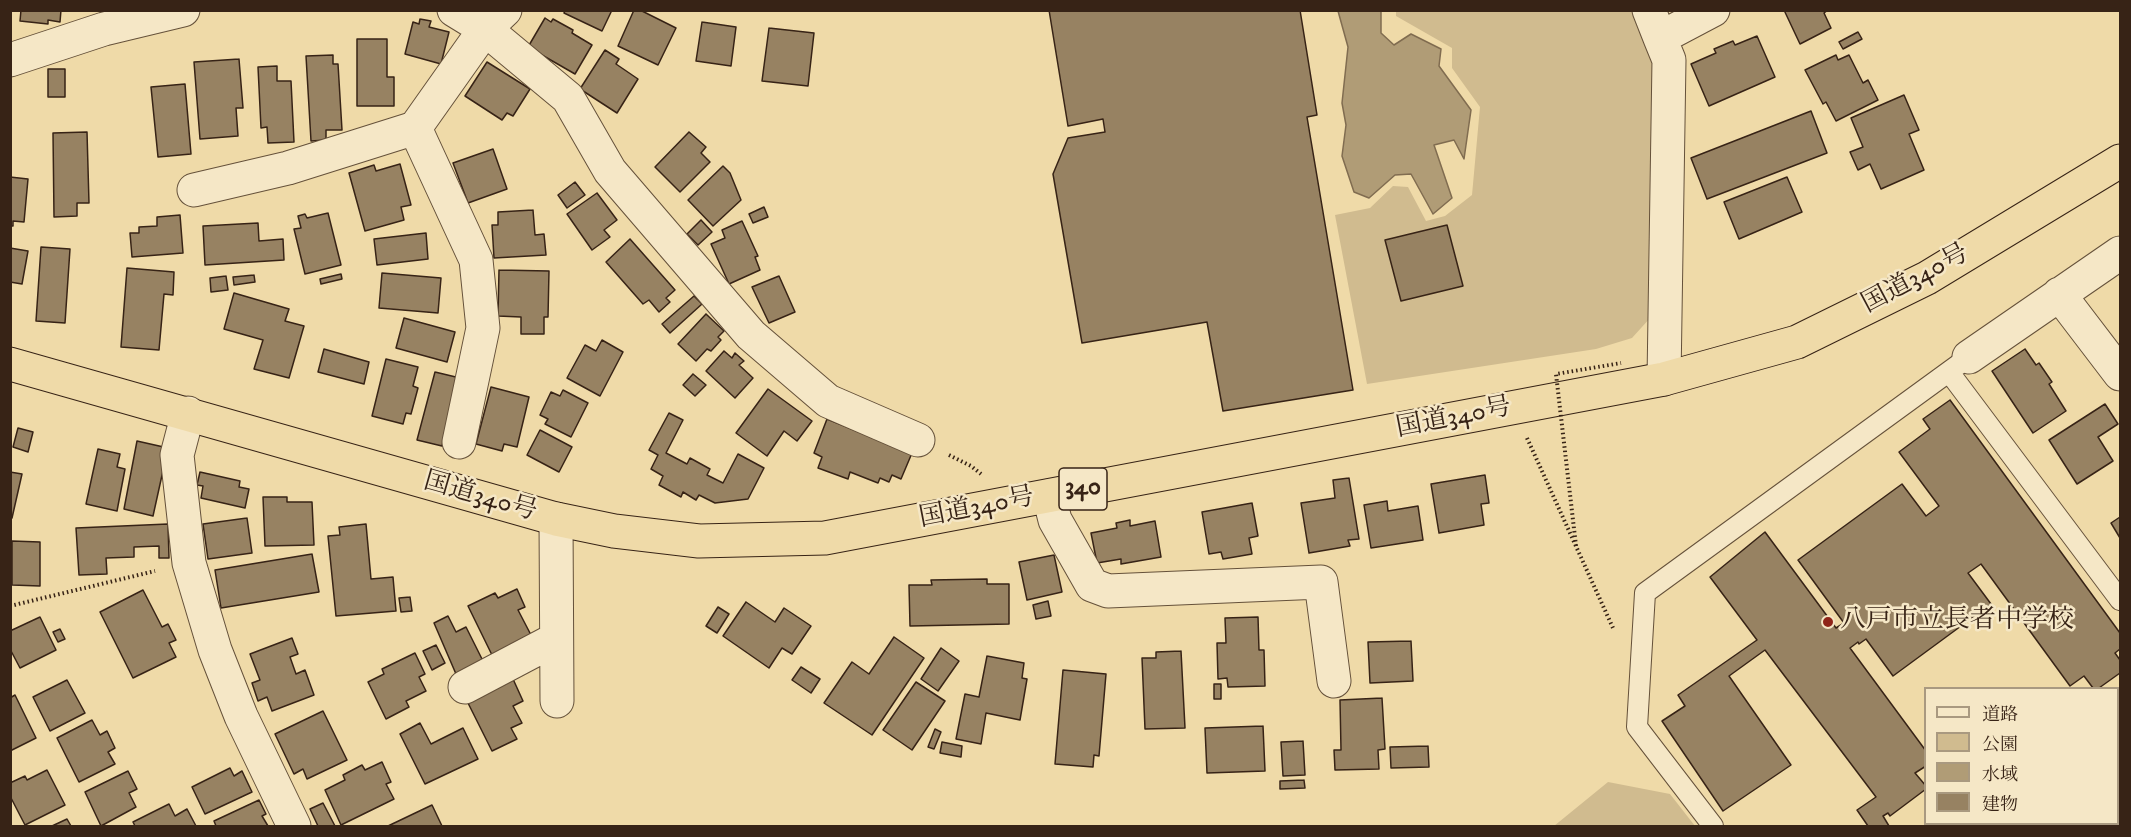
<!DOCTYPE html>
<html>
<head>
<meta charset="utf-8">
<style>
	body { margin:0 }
	#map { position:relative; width:2131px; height:837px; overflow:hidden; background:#efdaa8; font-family:"IM FELL DW Pica","Noto Serif JP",serif }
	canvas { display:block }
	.frame { position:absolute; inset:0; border:12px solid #372316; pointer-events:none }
	.legend { position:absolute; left:1924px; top:687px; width:195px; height:138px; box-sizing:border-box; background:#f5e7c6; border:2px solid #a99980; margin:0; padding:8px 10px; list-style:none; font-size:18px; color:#372316 }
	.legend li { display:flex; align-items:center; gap:12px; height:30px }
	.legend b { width:30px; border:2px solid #a99980 }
</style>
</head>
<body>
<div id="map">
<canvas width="2131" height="837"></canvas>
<div class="frame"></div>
<ul class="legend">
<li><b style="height:8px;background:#f5e7c6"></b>道路</li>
<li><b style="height:16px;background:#d0bb8f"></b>公園</li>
<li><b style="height:16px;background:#b09c76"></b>水域</li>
<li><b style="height:16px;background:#978262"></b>建物</li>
</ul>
</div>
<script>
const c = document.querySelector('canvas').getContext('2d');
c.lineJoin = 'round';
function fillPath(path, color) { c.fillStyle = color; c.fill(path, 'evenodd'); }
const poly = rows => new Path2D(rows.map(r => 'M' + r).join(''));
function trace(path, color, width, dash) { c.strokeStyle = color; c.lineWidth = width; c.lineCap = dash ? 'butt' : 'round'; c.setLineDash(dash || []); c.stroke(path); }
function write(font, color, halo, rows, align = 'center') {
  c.font = font + ' "IM FELL DW Pica","Noto Serif JP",serif'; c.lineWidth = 5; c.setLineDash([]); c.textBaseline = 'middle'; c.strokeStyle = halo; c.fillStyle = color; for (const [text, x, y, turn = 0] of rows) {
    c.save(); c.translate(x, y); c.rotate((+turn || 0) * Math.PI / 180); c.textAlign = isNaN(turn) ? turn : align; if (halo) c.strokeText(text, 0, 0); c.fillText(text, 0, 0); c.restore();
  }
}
fillPath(poly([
	[1396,11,1632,11,1654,69,1651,317,1632,338,1596,349,1367,384,1335,215,1370,208,1393,186,1408,187,1426,221,1445,216,1472,195,1480,107,1452,68,1452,48,1396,16],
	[1608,782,1670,794,1695,826,1554,826]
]), '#d0bb8f');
const water = poly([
	[1338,11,1381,11,1381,33,1394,45,1411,34,1441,49,1439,66,1471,110,1464,159,1454,140,1434,145,1452,198,1433,214,1411,174,1395,175,1369,198,1354,192,1342,156,1346,125,1342,103,1348,47,1338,11]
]);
fillPath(water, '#b09c76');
trace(water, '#806c50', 1.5);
const building = poly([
	[21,10,61,10,60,22,48,20,48,24,20,21,21,10],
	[565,10,612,10,602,31,564,13,565,10],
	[634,10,640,10,676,28,658,65,618,46,634,10],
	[1049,10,1300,10,1317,115,1307,117,1353,390,1223,411,1207,322,1082,343,1053,174,1068,138,1105,132,1103,119,1068,126,1049,10],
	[1784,10,1828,10,1824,13,1831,28,1800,44,1784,10],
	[545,18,551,22,553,19,573,30,572,33,592,45,575,74,528,47,545,18],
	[420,19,431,21,429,27,449,32,441,64,405,54,413,22,419,24,420,19],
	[702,22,736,27,731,66,696,61,702,22],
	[769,28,814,33,808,86,762,81,769,28],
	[1858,32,1862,39,1843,49,1839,42,1858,32],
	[1757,36,1775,77,1709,106,1691,64,1716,53,1714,49,1733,41,1735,45,1757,36],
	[357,39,387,39,387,77,394,77,394,106,357,106,357,39],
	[605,50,619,59,616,64,638,79,617,113,580,89,605,50],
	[333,55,333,64,338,64,342,130,326,130,326,140,311,141,306,56,333,55],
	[1836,55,1838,60,1849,55,1863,83,1868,80,1878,100,1836,121,1826,102,1823,104,1805,70,1836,55],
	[239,59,243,108,236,108,238,136,200,139,194,62,239,59],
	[487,62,530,89,513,116,507,113,502,120,465,96,487,62],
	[277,66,277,81,291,81,294,142,268,143,267,127,261,128,258,67,277,66],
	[48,69,65,69,65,97,48,97,48,69],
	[185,84,191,154,158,157,151,87,185,84],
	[1904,95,1919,130,1909,134,1924,170,1881,189,1870,164,1858,170,1850,152,1863,147,1851,118,1904,95],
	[1811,111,1827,153,1707,199,1691,158,1811,111],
	[87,132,89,203,77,203,77,216,54,217,53,133,87,132],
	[689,132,706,147,701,153,710,162,680,192,655,167,689,132],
	[493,149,507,189,468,203,453,163,493,149],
	[400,164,411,205,401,207,404,220,365,231,349,173,374,165,376,171,400,164],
	[723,166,730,173,741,200,713,226,688,200,723,166],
	[10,177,28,179,24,222,13,221,13,226,10,226,10,177],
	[1787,177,1802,212,1739,239,1724,202,1787,177],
	[575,182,585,195,567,208,558,195,575,182],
	[597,193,617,220,604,230,610,237,592,250,567,214,597,193],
	[764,207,768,217,753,223,749,214,764,207],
	[533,210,535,235,544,234,546,255,494,258,492,225,498,225,498,212,533,210],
	[328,213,341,265,305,274,294,229,301,228,298,216,305,214,307,218,328,213],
	[180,215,183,253,132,257,130,233,139,233,139,227,157,226,157,217,180,215],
	[701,220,712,232,698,245,687,234,701,220],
	[742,221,758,256,755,257,760,270,729,284,711,244,725,238,722,230,742,221],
	[258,223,259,241,283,239,284,260,205,265,203,226,258,223],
	[1447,225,1463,286,1401,301,1385,240,1447,225],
	[426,233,428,259,377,265,374,239,426,233],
	[630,239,675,290,666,298,670,302,659,312,649,300,643,304,606,262,630,239],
	[41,247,70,249,65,323,36,321,41,247],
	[10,248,28,251,22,284,10,282,10,248],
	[127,268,174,272,173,295,164,294,159,350,121,347,127,268],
	[499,270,549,271,548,317,544,317,544,334,521,334,521,317,498,316,499,270],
	[382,273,441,278,438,313,379,308,382,273],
	[341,274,342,279,321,284,320,279,341,274],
	[254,275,255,282,234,285,233,277,254,275],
	[226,276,228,290,211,292,210,278,226,276],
	[779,276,795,312,769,323,752,287,779,276],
	[234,293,289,309,285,321,304,326,289,378,254,369,263,340,224,329,234,293],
	[694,296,702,304,670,333,662,324,694,296],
	[706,314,724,331,718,337,721,340,711,351,707,349,696,361,678,344,706,314],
	[404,318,455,332,447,362,396,348,404,318],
	[602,340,623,352,600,396,567,378,585,345,596,351,602,340],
	[324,349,369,362,364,384,318,372,324,349],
	[2025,349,2036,365,2039,363,2052,382,2049,384,2066,411,2033,433,1992,371,2025,349],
	[724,351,732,358,735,353,744,361,739,365,753,378,735,398,706,371,724,351],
	[386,359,418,367,413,386,418,388,411,414,406,413,403,424,372,416,386,359],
	[435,372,460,378,442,446,417,440,435,372],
	[693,374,706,385,695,396,683,385,693,374],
	[491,387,529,397,517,447,504,444,502,451,476,444,491,387],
	[768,389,812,421,797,441,784,431,767,456,736,433,768,389],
	[563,390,588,403,571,437,545,424,548,419,540,415,551,392,560,396,563,390],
	[1950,400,2120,633,2120,649,2115,653,2120,660,2120,673,2099,688,2093,688,2084,676,2070,686,1981,564,1968,573,1991,604,1893,676,1866,639,1859,644,1858,642,1850,648,1926,751,1926,766,1915,773,1926,786,1926,789,1890,816,1888,813,1883,816,1889,826,1868,826,1857,810,1876,797,1765,650,1729,676,1791,765,1723,811,1662,721,1685,706,1678,695,1757,640,1710,577,1765,532,1836,628,1844,623,1798,560,1902,484,1926,516,1939,506,1899,452,1930,429,1923,419,1950,400],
	[2105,404,2118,424,2098,437,2113,461,2077,484,2049,440,2105,404],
	[669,413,683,420,666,453,687,464,690,458,710,469,707,475,723,483,738,454,764,468,748,499,715,503,699,495,696,500,683,492,681,497,659,485,663,476,651,469,658,455,649,450,669,413],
	[827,419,912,453,901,479,892,475,889,482,880,478,878,483,850,472,848,479,818,468,822,457,814,453,827,419],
	[18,428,33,432,28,452,13,447,18,428],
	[540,430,572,447,559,472,527,455,540,430],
	[137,441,168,448,153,516,124,509,137,441],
	[98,449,120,454,117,467,125,469,117,511,86,504,98,449],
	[10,472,22,474,12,518,10,518,10,472],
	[200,472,240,481,239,487,249,489,245,508,201,498,203,486,197,485,200,472],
	[1485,475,1489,503,1481,504,1484,525,1439,533,1431,484,1485,475],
	[1349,478,1359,539,1348,540,1350,546,1309,553,1301,503,1335,498,1333,480,1349,478],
	[263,497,287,497,287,502,312,502,314,545,265,546,263,497],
	[1387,501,1388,511,1418,506,1423,540,1371,548,1364,505,1387,501],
	[1252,503,1258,536,1249,538,1252,554,1223,559,1221,552,1209,554,1202,512,1252,503],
	[2120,517,2120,538,2111,523,2120,517],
	[247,518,252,553,208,559,203,524,247,518],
	[1130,520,1130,526,1155,521,1161,557,1121,564,1121,559,1097,563,1091,533,1117,528,1116,523,1130,520],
	[168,524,169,558,159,558,159,546,134,547,134,557,106,558,107,574,79,575,76,528,168,524],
	[366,524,371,579,393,577,396,611,336,616,328,536,340,535,339,527,366,524],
	[12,541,40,542,40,586,12,585,12,541],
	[312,554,319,592,221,608,215,570,312,554],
	[1054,555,1062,592,1027,600,1019,562,1054,555],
	[987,579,987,584,1009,584,1009,624,910,626,909,585,932,585,931,580,987,579],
	[517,589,525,607,518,610,531,635,492,655,468,606,495,593,498,598,517,589],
	[143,590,162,627,168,624,176,640,169,643,176,657,133,678,100,612,143,590],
	[410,597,412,611,401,612,399,598,410,597],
	[1048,601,1051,616,1036,619,1033,605,1048,601],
	[746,602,775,622,784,608,811,626,792,654,782,648,769,668,723,636,746,602],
	[718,607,729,614,717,633,706,626,718,607],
	[448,616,456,632,466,627,483,661,456,674,434,623,448,616],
	[40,617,56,650,20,668,10,649,10,631,40,617],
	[1258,617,1259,650,1264,650,1265,686,1228,687,1227,678,1218,679,1217,643,1226,643,1225,618,1258,617],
	[60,629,65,639,58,642,53,632,60,629],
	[894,637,924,658,872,735,824,703,852,662,869,674,894,637],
	[292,638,298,654,290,657,296,674,305,670,314,695,272,711,267,697,258,701,252,683,260,680,250,654,292,638],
	[1411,641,1413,681,1370,683,1368,642,1411,641],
	[436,645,445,663,432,670,423,651,436,645],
	[941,648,959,661,938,691,921,679,941,648],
	[1181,651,1185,728,1145,729,1142,658,1156,658,1156,652,1181,651],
	[415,653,425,674,419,677,426,691,406,701,409,707,386,719,368,682,384,674,382,669,415,653],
	[987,656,1024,663,1022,678,1027,679,1020,720,986,713,981,744,956,739,965,694,979,697,987,656],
	[801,667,820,679,811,693,792,680,801,667],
	[1063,670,1106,674,1099,756,1094,755,1093,767,1055,764,1063,670],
	[513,679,523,701,513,706,522,723,511,728,517,739,492,751,467,701,513,679],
	[67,680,85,713,50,731,33,697,67,680],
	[916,682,945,701,912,750,883,730,916,682],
	[1214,684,1221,684,1221,699,1214,699,1214,684],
	[15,695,36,738,10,751,10,698,15,695],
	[1382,698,1385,749,1378,750,1379,769,1335,770,1334,750,1341,750,1340,700,1382,698],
	[2120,706,2120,728,2118,730,2118,708,2120,706],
	[323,711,347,760,307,779,303,769,294,774,275,734,323,711],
	[92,720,100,735,107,731,115,748,108,752,115,764,79,782,57,738,92,720],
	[420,723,431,744,463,728,478,759,425,784,400,734,420,723],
	[1263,726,1265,771,1207,773,1205,728,1263,726],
	[935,729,941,732,934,749,928,747,935,729],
	[1303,741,1305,775,1283,776,1281,742,1303,741],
	[942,742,962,746,961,757,940,753,942,742],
	[1428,746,1429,767,1391,768,1390,747,1428,746],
	[382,762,391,782,386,784,394,799,341,825,325,790,345,780,343,775,362,765,365,770,382,762],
	[230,768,234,776,242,771,252,792,205,814,192,787,230,768],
	[47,770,65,805,25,825,10,796,10,783,25,776,27,780,47,770],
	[128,771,137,789,129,793,136,807,101,826,85,792,128,771],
	[1304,780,1305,788,1280,789,1280,781,1304,780],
	[259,800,266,814,262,816,268,826,216,826,214,821,259,800],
	[323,803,335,826,318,826,310,809,323,803],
	[169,804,175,816,187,809,196,826,135,826,133,822,169,804],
	[432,805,442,826,388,826,432,805],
	[67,819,71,826,52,826,67,819],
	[1951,824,2029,824,2033,826,1949,826,1951,824]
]);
fillPath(building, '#978262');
trace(building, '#372316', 1.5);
const service = poly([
	[1949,372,2120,600],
	[1713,826,1637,727,1645,593,1969,357]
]);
const minor = poly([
	[454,10,485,29,505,10],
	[1649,10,1660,38],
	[10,60,104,29,183,10],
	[415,128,476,260,483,328,459,442],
	[194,190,288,168,415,128,485,29,568,98,610,171,751,335,828,401,918,440],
	[2059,294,2120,374],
	[1969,357,2120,253],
	[1664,379,1669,60,1660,38,1713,10],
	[188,413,177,455,189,563,215,650,241,716,294,826],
	[1049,496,1055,520,1092,585,1108,591,1321,582,1334,681],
	[556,519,557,701],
	[465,687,556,639]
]);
const trunk = poly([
	[10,364,556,519,614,531,699,541,825,538,1664,379,1797,342,1927,278,2120,161]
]);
trace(service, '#65513a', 22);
trace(minor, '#65513a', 35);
trace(trunk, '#372316', 35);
trace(poly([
	[1527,438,1613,628],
	[949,455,971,466,981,474],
	[10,606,155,571]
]), '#372316', 4, [1.5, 3]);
trace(service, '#f5e7c6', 20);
trace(minor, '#f5e7c6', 33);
trace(trunk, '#efdaa8', 33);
trace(poly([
	[1576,546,1556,374,1621,363]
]), '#372316', 4, [1.5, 3]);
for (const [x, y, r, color] of [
	[1828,622,6,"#8f2418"]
]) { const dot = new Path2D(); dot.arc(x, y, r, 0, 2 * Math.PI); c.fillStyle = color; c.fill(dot); trace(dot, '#f5e7c6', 2); }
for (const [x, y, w] of [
	[1083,489,48]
]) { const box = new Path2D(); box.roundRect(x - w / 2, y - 21, w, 42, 4.5); c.fillStyle = '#f5e7c6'; c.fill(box); trace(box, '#372316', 1.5); }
write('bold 24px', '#372316', null, [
	["340",1083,489]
]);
write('26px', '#372316', '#f5e7c6', [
	["国道340号",1916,280,-28],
	["国道340号",1454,419,-11],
	["国道340号",480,498,16],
	["国道340号",977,509,-11]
]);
write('26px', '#372316', '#f5e7c6', [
	["八戸市立長者中学校",1840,622]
], 'left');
</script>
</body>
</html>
